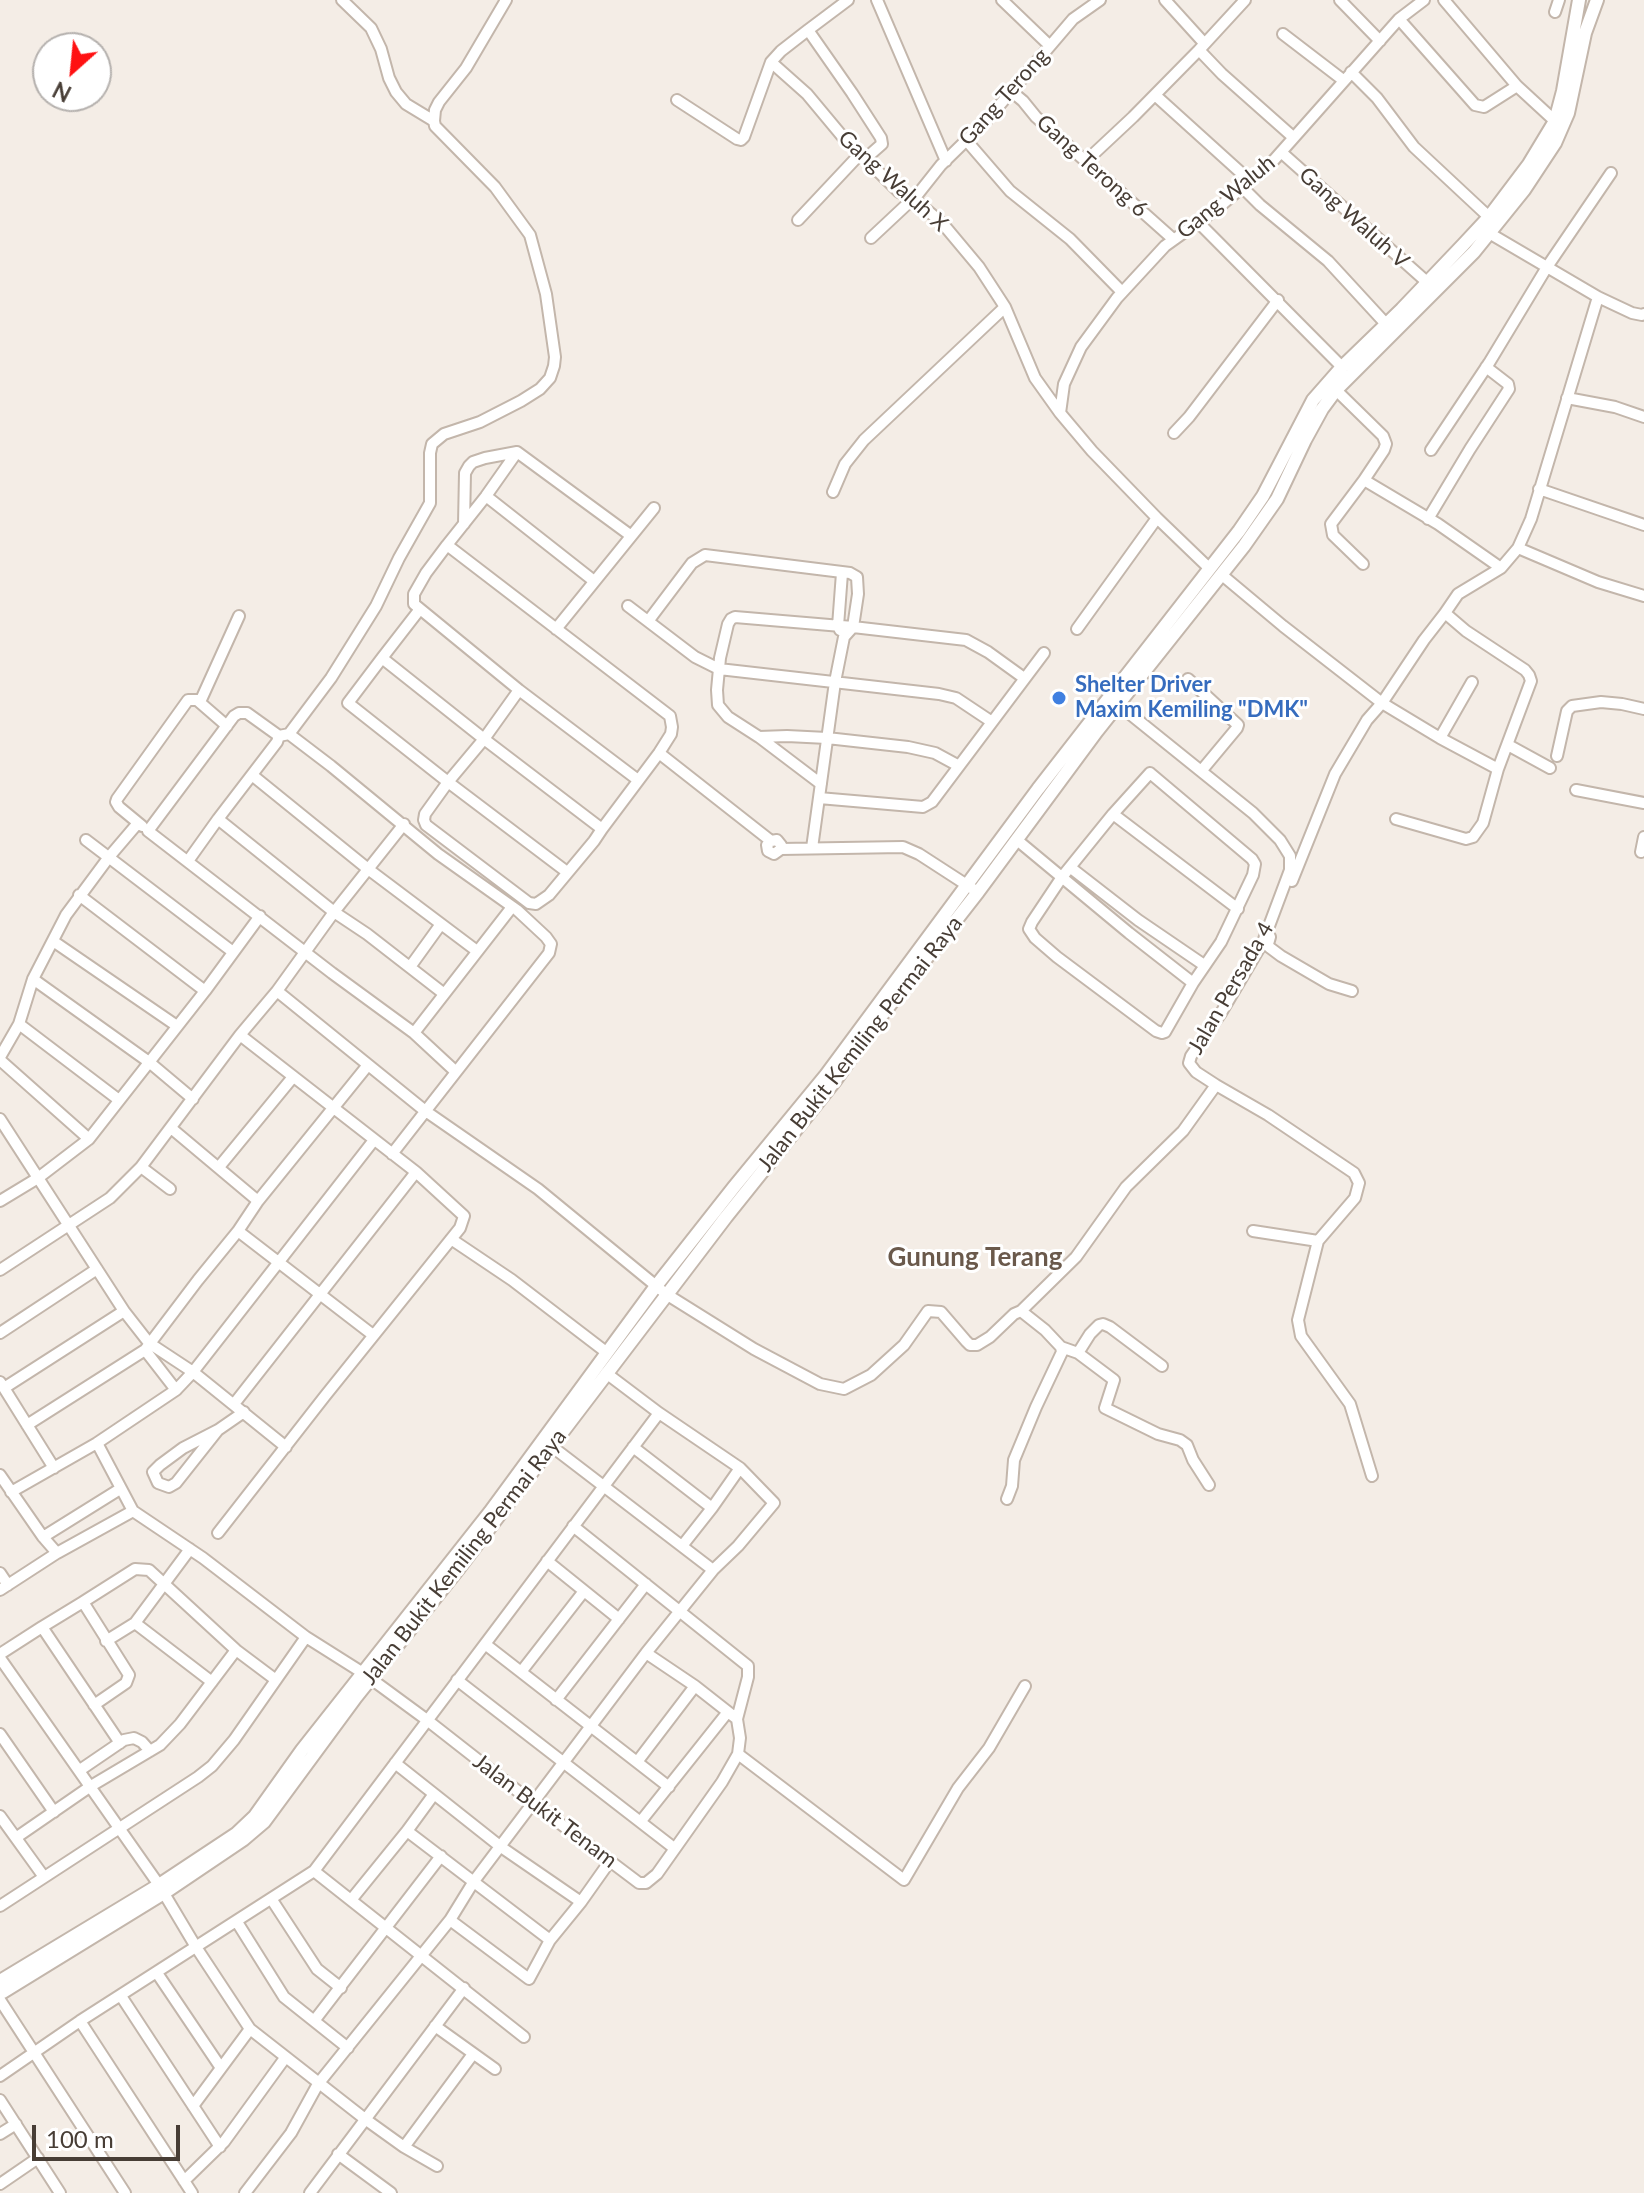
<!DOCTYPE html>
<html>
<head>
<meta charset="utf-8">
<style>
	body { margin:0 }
	#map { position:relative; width:1644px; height:2193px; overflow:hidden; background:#f4ede6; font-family:Lato,sans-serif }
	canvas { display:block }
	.north { position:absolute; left:32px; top:32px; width:80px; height:80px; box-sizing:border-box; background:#fff; border:2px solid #b5b1ae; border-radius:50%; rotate:207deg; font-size:22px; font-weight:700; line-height:32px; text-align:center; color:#473d35 }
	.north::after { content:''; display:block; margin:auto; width:28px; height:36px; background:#ff1112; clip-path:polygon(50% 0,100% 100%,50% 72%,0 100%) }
	.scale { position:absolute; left:32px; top:2125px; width:148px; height:36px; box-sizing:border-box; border:4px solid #473d35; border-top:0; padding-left:10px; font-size:24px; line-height:28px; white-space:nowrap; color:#473d35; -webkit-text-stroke:6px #fff; paint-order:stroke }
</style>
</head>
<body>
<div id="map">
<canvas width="1644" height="2193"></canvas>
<div class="north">N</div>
<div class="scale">100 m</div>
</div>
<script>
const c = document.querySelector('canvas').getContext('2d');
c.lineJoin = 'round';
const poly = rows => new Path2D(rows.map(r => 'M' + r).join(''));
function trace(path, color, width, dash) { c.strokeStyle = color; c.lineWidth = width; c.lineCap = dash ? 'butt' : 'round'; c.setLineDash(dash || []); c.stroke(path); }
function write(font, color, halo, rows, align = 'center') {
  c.font = font + ' Lato,sans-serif'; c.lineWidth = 6; c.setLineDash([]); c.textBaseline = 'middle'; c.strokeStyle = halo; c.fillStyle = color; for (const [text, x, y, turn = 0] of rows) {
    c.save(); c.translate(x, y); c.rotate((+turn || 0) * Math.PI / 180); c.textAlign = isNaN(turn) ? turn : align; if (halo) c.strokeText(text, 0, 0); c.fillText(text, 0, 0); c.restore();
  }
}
const minor = poly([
	[342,0,371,28,381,49,389,78,396,92,406,104,434,121],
	[848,0,808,30,852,93,881,138,882,144,865,159],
	[877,0,946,161],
	[1002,0,1050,46],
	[1165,0,1204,43],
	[1245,0,1199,50,1222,74,1293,137],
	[1340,0,1380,41],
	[1444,0,1517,86,1555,121],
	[1555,12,1559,0],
	[1399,19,1475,105,1484,107,1517,86],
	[1283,34,1343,80],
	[771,62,807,94,842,136,899,192,913,198,943,224,979,267,1005,307,1035,378,1060,413,1092,451,1157,518,1210,569],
	[1351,72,1377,98,1414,147,1489,217],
	[1011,91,1023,101,1036,117,1173,239],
	[1155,95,1249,180],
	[677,100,737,139,741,140,744,137,771,62,781,51,808,30],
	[966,140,1010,191,1070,239,1122,292],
	[1281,152,1428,283],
	[1086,161,1133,117,1199,50],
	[1242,187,1260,205,1328,261,1386,324],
	[798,220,860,154],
	[1198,222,1342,367],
	[1489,233,1598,297,1632,313,1642,315,1644,314],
	[871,238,918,194,941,165,986,121,1073,19,1100,0],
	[1336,390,1383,436,1386,444,1384,450,1364,480,1331,524,1333,535,1363,564],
	[1567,398,1615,407,1644,417],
	[1060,413,1064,384,1081,347,1117,298,1165,246,1218,208,1274,160,1399,19,1424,0],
	[1174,433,1189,417,1278,300],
	[1431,450,1489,363,1547,267,1611,173],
	[1364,480,1438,524,1501,568],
	[1539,489,1644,525],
	[833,492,845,464,864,440,1005,307],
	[486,496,594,581],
	[1428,519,1470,449,1509,389,1508,384,1486,367],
	[464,524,465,473,469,466,473,462,485,458,517,452,630,535],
	[447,545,486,496,517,452],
	[1518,548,1598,582,1644,596],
	[1222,575,1283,626,1382,703,1440,738,1498,769],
	[628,606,695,657,719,669,939,694,956,698,992,722],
	[649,620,692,563,705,555,850,573,857,577,858,594,853,627,844,637,835,682,812,848],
	[556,629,654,508],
	[1077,629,1157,518],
	[840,630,838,626,842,573],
	[382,658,484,739,448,782,348,703,382,658,420,609],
	[1188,679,1238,725,1237,728,1202,770],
	[519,690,484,739,602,829],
	[1114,701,1253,813,1280,840,1290,856,1290,870,1263,942,1221,1013,1191,1056,1189,1063,1196,1072,1216,1085,1268,1115,1354,1173,1359,1183,1355,1198,1318,1241,1253,1231],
	[200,702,239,616],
	[289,734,331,678,376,606,399,558,430,503,430,453,432,444,444,434,480,422,521,401,540,389,550,378,554,366,555,357,546,294,530,235,495,187,435,126,434,121,435,110,439,102,466,68,506,0],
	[279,736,247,713,239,713,234,716,148,831,332,973,414,1033,455,1071],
	[759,737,787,736,827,738,908,747,935,753,959,766],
	[1440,738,1472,682],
	[1508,745,1550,768],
	[659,753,771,841],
	[1557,756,1567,711,1572,706,1601,702,1622,704,1644,709],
	[1150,773,1252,859,1255,864,1253,875,1221,942,1193,983,1165,1032,1162,1033,1156,1031,1057,957,1035,938,1029,929,1032,922,1062,877,1113,814,1150,773],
	[252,775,368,869,477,951],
	[821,784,759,737,728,717,718,705,717,690,720,658,728,624,731,619,735,617,853,627,966,640,988,652,1024,678],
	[1576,790,1644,803],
	[819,798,923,807,932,802,1044,653],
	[1113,814,1238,909],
	[1396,819,1466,839,1473,837,1483,823,1498,769,1531,681,1529,675,1525,670,1466,631,1445,613,1458,594,1501,568,1518,548,1531,519,1598,297],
	[142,826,119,807,116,802,117,799,188,700,197,700,227,726],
	[86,840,233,952],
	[1017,840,1129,933,1193,983],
	[781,849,781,845,777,840,771,841,767,845,768,851,774,854,781,849,903,847,919,854,973,889],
	[1641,852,1644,837],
	[188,861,218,819],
	[1071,868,1138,920,1204,965],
	[567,872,448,782,425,814,424,820,426,825,529,903,536,904,549,895,594,841,602,829,659,753,671,734,672,727,670,716,447,545,426,573,414,594,414,604,519,690,638,780],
	[1292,881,1335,774,1367,720,1382,703,1424,640,1445,613],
	[79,895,205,991],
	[1270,937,1268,944,1269,947,1281,956,1329,984,1352,991],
	[53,941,177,1026],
	[410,967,441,924],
	[33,979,149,1062,193,1099],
	[277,991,424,1110,538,1189,666,1294,754,1349,820,1384,844,1389,871,1375,904,1345,928,1311,941,1312,966,1341,970,1345,977,1345,990,1337,1014,1314,1021,1311],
	[19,1024,119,1100],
	[414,1033,512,907],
	[0,1057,19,1024,33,979,66,915,109,857,138,823],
	[0,1060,89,1139],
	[368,1065,258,1201,238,1231,373,1335],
	[0,1119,124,1311,149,1343,193,1372,286,1447],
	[171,1128,258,1201],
	[374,1140,193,1372,176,1390,97,1443,133,1511,203,1558,306,1637,363,1673,427,1720,533,1803,639,1883,646,1883,657,1874,722,1782,738,1754,740,1738,737,1719],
	[392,1154,549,953,551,944,546,937,517,910,438,854,331,766,289,734,279,736,277,742,218,819,334,912,367,934,443,993],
	[141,1167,170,1189],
	[219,1167,293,1077],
	[0,1201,38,1178,89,1139,205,991,260,916],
	[451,1239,512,1280,606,1352],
	[1318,1241,1298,1320,1301,1336,1350,1404,1372,1476],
	[0,1270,110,1198,141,1167,240,1035,277,991,334,912,404,824],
	[0,1333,97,1269],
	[1061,1347,1078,1353,1114,1380,1105,1408,1158,1434,1180,1440,1187,1445,1193,1460,1209,1485],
	[145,1350,176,1390],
	[1078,1353,1090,1334,1099,1325,1103,1324,1110,1327,1162,1366],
	[0,1382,4,1388,124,1311],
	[4,1388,54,1468],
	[234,1404,416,1172],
	[27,1425,145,1350,198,1280,238,1231],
	[218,1430,176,1483,169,1487,158,1483,153,1472,160,1465,183,1448,218,1430,244,1412],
	[546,1442,713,1570],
	[633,1447,712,1508],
	[0,1475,43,1537,57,1553],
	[11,1492,97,1443],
	[1007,1499,1012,1486,1014,1460,1036,1407,1062,1352,1061,1347,1045,1330,1021,1311,1076,1257,1126,1187,1183,1131,1216,1085],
	[573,1526,748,1666,748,1677,737,1719,695,1686,646,1653],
	[218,1533,325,1396,460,1228,464,1216,416,1172,240,1035],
	[43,1537,120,1489],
	[682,1546,712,1508,740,1468],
	[547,1561,619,1619],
	[0,1573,8,1585],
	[0,1590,57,1553,133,1511],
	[83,1602,42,1627,120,1743],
	[135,1623,190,1549],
	[106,1641,135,1623,212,1682],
	[485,1644,669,1787],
	[0,1654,42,1627],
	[0,1658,159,1885,196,1947,250,2029,365,2119,404,2147,437,2166],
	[521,1672,584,1591],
	[457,1680,674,1848],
	[556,1700,646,1584],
	[94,1705,126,1683,129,1675,83,1602,135,1569,149,1570,236,1650,276,1680],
	[0,1734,54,1812],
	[738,1754,904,1880,958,1788,989,1748,1025,1686],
	[637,1762,695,1686],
	[395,1763,501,1847,581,1902],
	[80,1770,124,1740,134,1738,142,1742,150,1751],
	[0,1816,44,1877],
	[641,1821,727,1713],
	[407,1831,550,1940],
	[17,1837,91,1786,160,1745,180,1724,236,1650],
	[314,1871,524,2037],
	[272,1900,317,1969,341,1988],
	[351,1900,407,1831,434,1794],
	[0,1906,198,1777,212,1766,234,1740,306,1637],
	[450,1920,529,1979,550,1940,581,1902,610,1861],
	[237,1922,284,1997,348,2048],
	[157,1973,221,2068],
	[121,1996,220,2147],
	[0,2000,125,2193],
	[80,2021,192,2193],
	[314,2021,441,1856],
	[435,2026,495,2069],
	[0,2076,80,2021,314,1871,659,1413],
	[0,2100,60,2193],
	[193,2106,250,2029],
	[0,2134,16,2124],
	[404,2147,473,2054],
	[338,2154,391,2193],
	[184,2181,224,2142,285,2058],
	[0,2184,38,2158],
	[245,2193,291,2133,318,2084,450,1920,474,1881,646,1653,713,1570,738,1546,774,1503,740,1468,659,1413,606,1373],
	[310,2193,464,1988]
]);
const tertiary = poly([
	[0,1981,159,1885,236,1834,255,1816,302,1750,490,1512,656,1286,734,1187,826,1075,1038,789,1239,531,1263,496,1313,400,1342,367,1402,309,1463,245,1489,217,1529,164,1555,121,1563,91,1579,0],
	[3,1992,164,1893,244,1839,264,1822,356,1697,459,1568,726,1217,834,1082,878,1020,978,892,1097,731,1244,546,1277,499,1305,440,1322,409,1336,390,1474,252,1524,190,1555,143,1568,113,1585,33,1597,0]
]);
trace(minor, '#c3b6ab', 14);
trace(tertiary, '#c3b6ab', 16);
trace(minor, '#fff', 10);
trace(tertiary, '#fff', 12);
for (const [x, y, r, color] of [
	[1059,698,8,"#3f7fe0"]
]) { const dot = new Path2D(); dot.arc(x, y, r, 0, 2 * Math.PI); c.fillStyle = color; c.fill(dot); trace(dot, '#fff', 3); }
write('22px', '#473d35', '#fff', [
	["Gang Terong",1004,97,-48],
	["Gang Terong 6",1092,166,42],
	["Gang Waluh X",893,181,42],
	["Gang Waluh",1226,197,-39],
	["Gang Waluh V",1354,218,42],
	["Jalan Persada 4",1231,988,-60],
	["Jalan Bukit Kemiling Permai Raya",860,1044,-52],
	["Jalan Bukit Kemiling Permai Raya",464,1557,-52],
	["Jalan Bukit Tenam",545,1811,37]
]);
write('bold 22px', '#366cbe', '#fff', [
	["Shelter Driver",1075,685],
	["Maxim Kemiling \"DMK\"",1075,710]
], 'left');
write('bold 26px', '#6a594b', '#fff', [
	["Gunung Terang",975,1258]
]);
</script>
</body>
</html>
